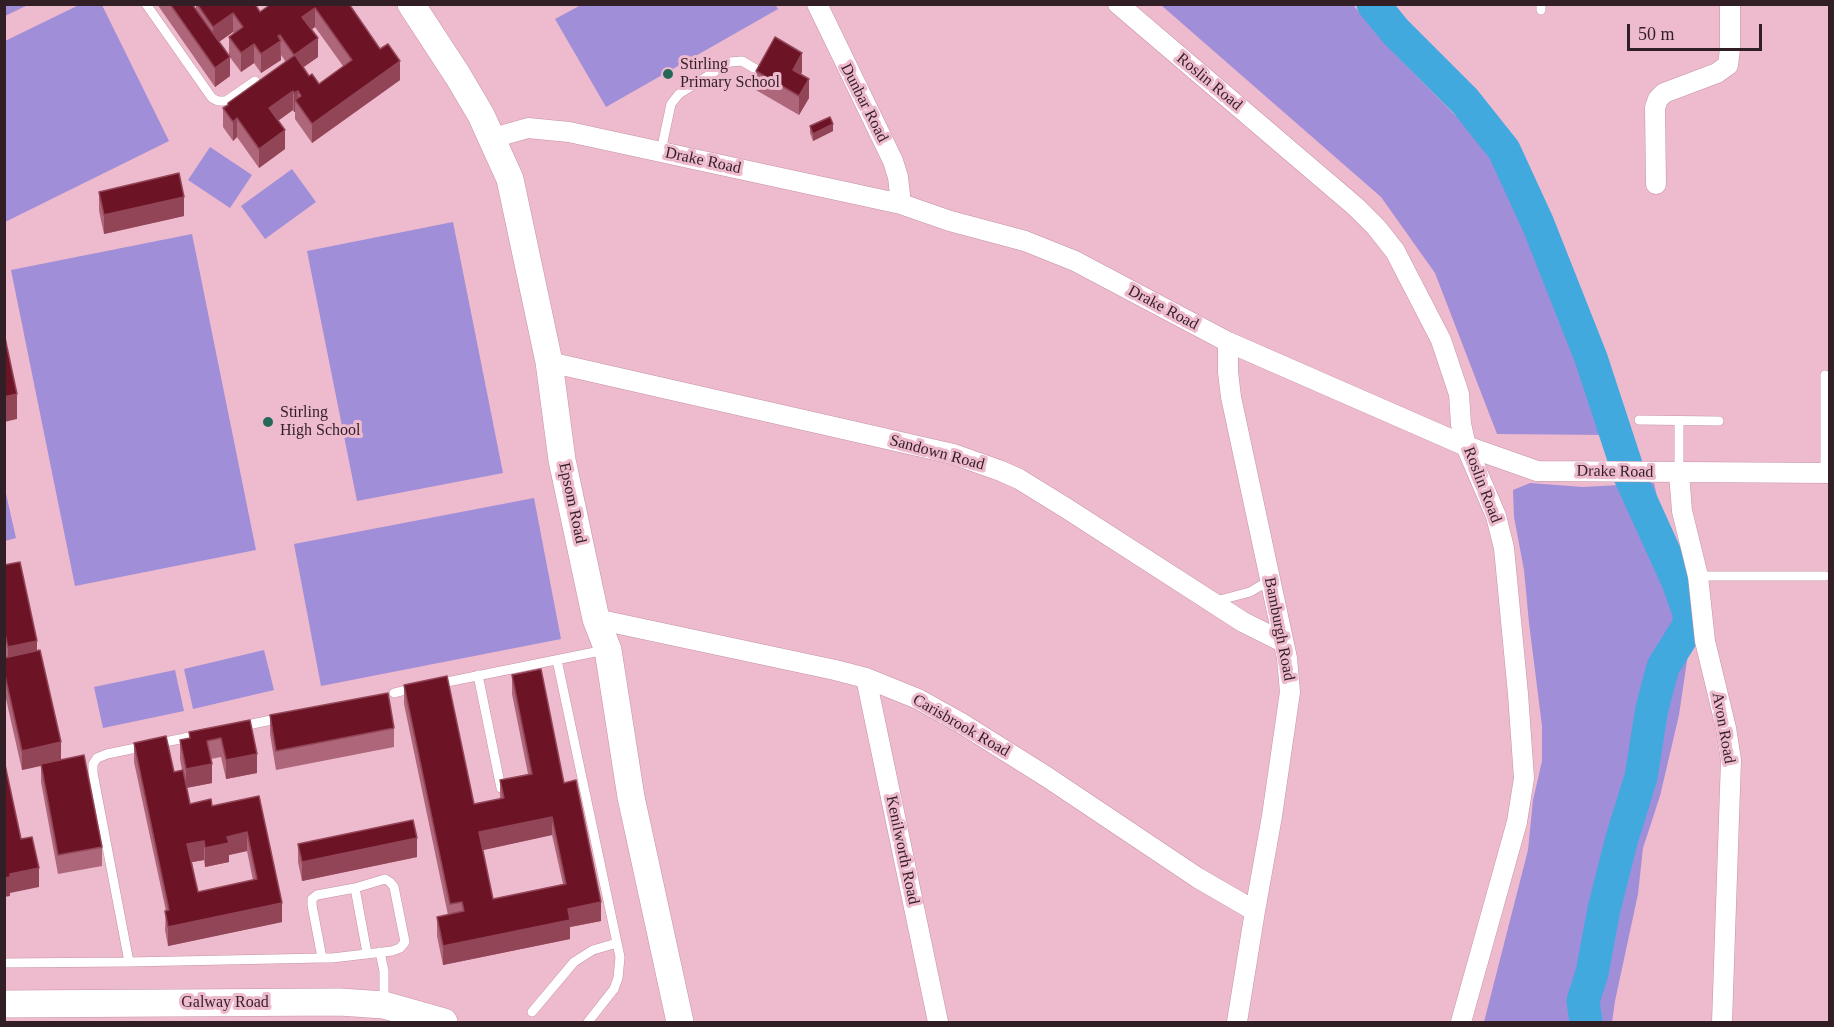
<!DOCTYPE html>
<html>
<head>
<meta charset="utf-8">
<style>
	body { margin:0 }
	#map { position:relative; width:1834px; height:1027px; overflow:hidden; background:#eebacd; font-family:Georgia,serif }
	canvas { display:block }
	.frame { position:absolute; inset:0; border:6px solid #321f26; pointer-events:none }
	.scale { position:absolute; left:1627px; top:24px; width:135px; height:27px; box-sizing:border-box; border:3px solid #321f26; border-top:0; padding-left:8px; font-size:18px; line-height:21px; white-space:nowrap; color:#321f26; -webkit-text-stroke:4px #eebacd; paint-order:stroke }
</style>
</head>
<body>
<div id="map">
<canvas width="1834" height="1027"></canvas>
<div class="frame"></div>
<div class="scale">50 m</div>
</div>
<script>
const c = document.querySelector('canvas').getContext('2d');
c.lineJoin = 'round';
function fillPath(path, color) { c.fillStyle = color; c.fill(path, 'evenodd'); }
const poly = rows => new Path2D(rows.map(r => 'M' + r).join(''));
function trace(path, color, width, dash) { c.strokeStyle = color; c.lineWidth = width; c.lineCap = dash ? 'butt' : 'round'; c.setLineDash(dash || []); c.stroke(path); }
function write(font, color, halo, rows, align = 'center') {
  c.font = font + ' Georgia,serif'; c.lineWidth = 6; c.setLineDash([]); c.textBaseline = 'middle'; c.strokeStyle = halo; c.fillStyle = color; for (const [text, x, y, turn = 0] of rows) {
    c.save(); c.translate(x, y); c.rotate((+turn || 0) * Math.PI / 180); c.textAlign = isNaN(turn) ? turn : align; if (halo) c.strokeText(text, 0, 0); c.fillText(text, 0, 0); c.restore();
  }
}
fillPath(poly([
	[5,4,28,4,28,5,5,16],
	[79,5,102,5,169,141,5,222,5,41],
	[581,5,775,4,778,9,606,107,555,19],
	[1161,5,1353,5,1392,51,1505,166,1608,435,1497,434,1435,273,1381,197],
	[210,147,252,175,230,208,188,180],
	[292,169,316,202,265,239,241,206],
	[453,222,503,473,357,501,307,251],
	[192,234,256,550,75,586,11,270],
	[1530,483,1583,487,1654,483,1658,501,1677,544,1688,581,1695,623,1688,654,1679,715,1660,796,1643,848,1638,894,1615,1001,1612,1022,1484,1022,1528,850,1533,800,1542,761,1542,726,1529,623,1524,570,1514,517,1513,490],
	[4,485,16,538,5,541,4,541],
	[534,498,561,639,321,686,294,544],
	[264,650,274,690,193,709,184,669],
	[175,670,184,711,103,728,94,687]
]), '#a08ed9');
trace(poly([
	[1373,4,1396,32,1465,101,1504,150,1538,224,1591,358,1629,474,1678,582,1689,613,1689,625,1663,667,1652,708,1641,777,1622,838,1604,909,1592,973,1583,1001,1586,1022]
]), '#41a9de', 33);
const lane = poly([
	[146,4,212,98,218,101,226,101,255,81],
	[1541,4,1541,10],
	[661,151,671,104,679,94,730,62,742,61,759,71],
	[1639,420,1719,421],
	[1679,472,1679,421],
	[1825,473,1825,375],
	[1698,576,1825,576],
	[1216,601,1250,592,1270,580],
	[557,660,620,957,618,978,614,989,588,1022],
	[478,675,501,788],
	[437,684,605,650],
	[394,693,414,688],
	[238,727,281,718],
	[355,888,367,953],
	[380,952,384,971,384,1003],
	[129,962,93,773,93,764,97,758,107,754,199,735],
	[4,963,129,962,322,958,332,958,392,951,400,948,405,942,394,887,390,882,385,879,355,888,317,895,312,899,312,905,322,958],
	[532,1012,574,962,593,950,617,943]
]);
const street = poly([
	[817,4,893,161,898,177,901,204],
	[1118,4,1356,207,1376,227,1395,251,1441,340,1459,394,1461,424,1466,446,1496,516,1504,548,1518,694,1524,778,1517,822,1461,1022],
	[493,138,528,128,569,132,901,204,950,221,1025,241,1075,261,1228,342,1466,446,1537,471,1830,473],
	[1656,184,1655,108,1658,99,1664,93,1717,73,1728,65,1730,49,1730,4],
	[1228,342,1228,372,1231,397,1287,658,1290,692,1272,816,1255,911,1237,1022],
	[549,362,953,454,1001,471,1019,479,1066,508,1243,622,1283,642],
	[1679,473,1682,511,1698,576,1705,641,1726,728,1731,760,1722,1022],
	[596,619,835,670,866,678,918,699,961,723,1047,777,1198,878,1255,911],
	[866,678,938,1022]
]);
const secondary = poly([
	[411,4,458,76,481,115,510,179,549,362,562,460,596,619,608,650,631,797,680,1022],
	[4,1004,340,1002,384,1005,444,1022]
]);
trace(lane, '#c593a6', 10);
trace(street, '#c593a6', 21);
trace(secondary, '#c593a6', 28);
trace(lane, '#fff', 9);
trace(street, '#fff', 20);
trace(secondary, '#fff', 27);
fillPath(poly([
	[157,4,192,4,196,10,196,4,197,4,260,12,349,4,400,80,312,143,295,119,295,112,294,112,293,110,278,121,285,149,259,168,237,137,233,141,223,127,223,108,228,105,228,103,286,62,281,55,281,60,261,73,254,63,241,72,229,56,229,37,234,33,233,32,219,42,230,76,215,87],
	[315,27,343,66,319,84,309,76,303,67,318,57,311,30],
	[756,71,802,72,801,74,809,98,799,115,756,90],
	[810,126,833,131,813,141,810,133],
	[99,192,184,216,104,234,99,211],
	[4,565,37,651,61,760,102,847,102,866,58,874,41,782,41,766,22,770,4,690,4,658,6,658,4,649],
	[512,675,564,783,601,921,570,927,570,939,443,965,437,936,437,917,448,915,404,704,404,685,474,804,500,799,500,780,528,774,512,694],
	[552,835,563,884,493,899,483,850],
	[270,715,394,728,394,747,276,770,270,734],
	[250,720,257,773,226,779,221,757,211,759,212,783,186,788,190,804,212,806,259,796,282,922,168,946,165,930,166,911,134,762,134,743,174,772,182,770,180,759,180,740,189,738,189,732],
	[247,851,253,880,198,892,192,862,204,860,205,867,229,862,229,855],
	[298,844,417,857,302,881,298,862]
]), '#ad667a');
fillPath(poly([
	[315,8,315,27,302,36,302,17],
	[233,13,233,32,213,46,213,27],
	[280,35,281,60,261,73,261,54],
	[318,38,318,57,294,74,294,55],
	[254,44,254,63,241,72,241,53],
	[802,53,802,72,793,89,793,70],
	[230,57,230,76,215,87,215,68],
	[400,61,400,80,312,143,312,124],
	[809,79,809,98,799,115,799,96],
	[293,91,293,110,269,127,269,108],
	[298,91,298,104,295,100,295,112,294,112,294,93],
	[237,118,237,137,233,141,233,122],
	[833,124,833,131,813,141,813,134],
	[285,130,285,149,259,168,259,149],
	[184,197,184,216,104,234,104,215],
	[17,394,17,419,4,422,4,397],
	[37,641,37,660,8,666,8,647],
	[61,742,61,761,22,770,22,751],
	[257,754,257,773,226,779,226,760],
	[212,764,212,783,186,788,186,769],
	[552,817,552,835,479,851,479,832],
	[247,832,247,851,229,855,229,862,205,867,205,848,227,837],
	[417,838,417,857,302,881,302,862],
	[204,841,204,860,187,863,187,844],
	[39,868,39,887,10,893,10,896,4,897,4,878,10,874],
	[601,902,601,921,570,927,570,939,443,965,443,946,568,909],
	[282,903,282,922,168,946,168,927]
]), '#934558');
const building = poly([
	[170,4,192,4,230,57,215,68,170,4],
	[197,4,255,4,260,12,271,4,349,4,380,49,388,44,400,61,312,124,295,100,301,96,298,91,294,93,293,91,269,108,285,130,259,149,237,118,233,122,223,108,228,105,228,103,295,55,309,76,312,74,319,84,352,60,315,8,302,17,318,38,294,55,280,35,278,36,281,41,261,54,254,44,241,53,229,37,243,27,233,13,213,27,197,4],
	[775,37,802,53,793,70,809,79,799,96,756,71,775,37],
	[830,117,833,124,813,134,810,126,830,117],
	[179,173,184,197,104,215,99,192,179,173],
	[4,333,17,394,4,397,4,333],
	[20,562,37,641,8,647,4,630,4,565,20,562],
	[40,650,61,742,22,751,4,671,4,658,40,650],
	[541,669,564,783,576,780,601,902,568,909,570,920,443,946,437,917,464,911,462,902,450,904,404,685,447,676,474,804,504,798,500,780,532,774,512,675,541,669],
	[552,817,566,884,493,899,479,832,552,817],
	[388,693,394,728,276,751,270,715,388,693],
	[250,720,257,754,226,760,221,738,207,741,212,764,186,769,180,740,190,738,189,732,250,720],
	[166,736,174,772,183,770,190,804,211,799,212,806,259,796,282,903,168,927,165,911,169,910,134,743,166,736],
	[247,832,257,879,198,892,187,844,204,841,205,848,229,843,227,837,247,832],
	[84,755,102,847,58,855,41,764,84,755],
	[4,760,21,839,32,837,39,868,10,874,10,877,4,878,4,760],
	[413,820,417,838,302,862,298,844,413,820]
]);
fillPath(building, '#6c1326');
trace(building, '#934558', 1.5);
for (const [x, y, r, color] of [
	[668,74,6,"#266858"],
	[268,422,6,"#266858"]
]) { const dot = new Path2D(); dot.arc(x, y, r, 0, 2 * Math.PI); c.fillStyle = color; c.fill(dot); trace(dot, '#eebacd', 2); }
write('16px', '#321f26', '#eebacd', [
	["Stirling",680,65],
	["Primary School",680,83],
	["Stirling",280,413],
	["High School",280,431]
], 'left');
write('16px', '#321f26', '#eebacd', [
	["Roslin Road",1209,82,40],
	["Dunbar Road",864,103,63],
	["Drake Road",703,161,12],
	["Drake Road",1163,308,28],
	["Sandown Road",937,453,15],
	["Drake Road",1615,472,1],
	["Roslin Road",1482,485,69],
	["Epsom Road",572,503,78],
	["Bamburgh Road",1279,629,79],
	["Carisbrook Road",961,726,30],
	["Avon Road",1723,728,80],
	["Kenilworth Road",902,850,78],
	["Galway Road",225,1003]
]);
</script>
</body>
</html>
